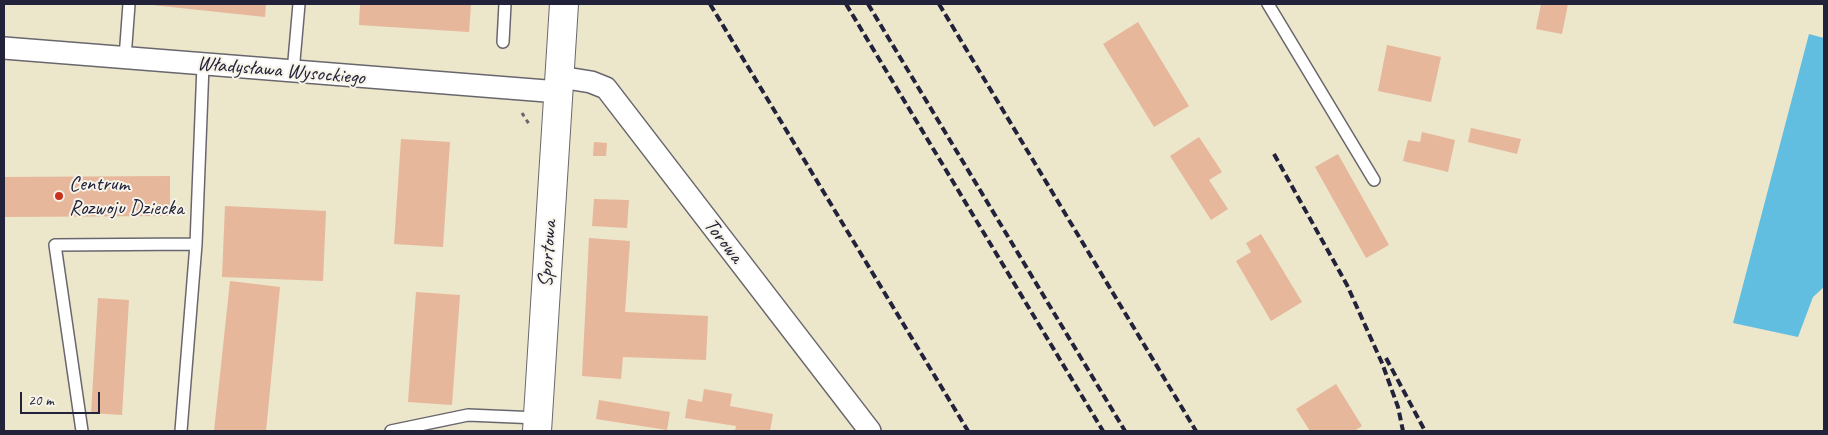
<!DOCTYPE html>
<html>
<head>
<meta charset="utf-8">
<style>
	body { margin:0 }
	#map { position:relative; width:1828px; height:435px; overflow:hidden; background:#ece6cb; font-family:Caveat,sans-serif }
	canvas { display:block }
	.frame { position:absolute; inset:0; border:5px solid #22223b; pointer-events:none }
	.scale { position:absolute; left:20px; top:392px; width:80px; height:22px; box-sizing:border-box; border:2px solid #22223b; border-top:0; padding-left:6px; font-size:15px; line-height:18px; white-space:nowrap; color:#22223b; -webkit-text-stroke:4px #f7f3e8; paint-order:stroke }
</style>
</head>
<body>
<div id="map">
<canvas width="1828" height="435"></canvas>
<div class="frame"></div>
<div class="scale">20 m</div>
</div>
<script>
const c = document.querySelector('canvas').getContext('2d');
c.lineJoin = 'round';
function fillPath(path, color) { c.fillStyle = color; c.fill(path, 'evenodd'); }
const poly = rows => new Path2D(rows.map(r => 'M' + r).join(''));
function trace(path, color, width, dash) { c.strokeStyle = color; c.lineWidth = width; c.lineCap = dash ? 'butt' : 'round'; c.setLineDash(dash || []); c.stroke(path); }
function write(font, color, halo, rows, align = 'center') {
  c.font = font + ' Caveat,sans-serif'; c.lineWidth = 4; c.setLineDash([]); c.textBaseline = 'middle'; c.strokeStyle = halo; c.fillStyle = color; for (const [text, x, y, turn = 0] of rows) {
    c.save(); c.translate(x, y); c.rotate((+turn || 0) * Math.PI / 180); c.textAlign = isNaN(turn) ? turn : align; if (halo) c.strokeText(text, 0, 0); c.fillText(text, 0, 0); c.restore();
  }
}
fillPath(poly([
	[1809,34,1824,38,1824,287,1813,297,1798,337,1733,323]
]), '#62bee0');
fillPath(poly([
	[153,4,266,4,265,17,152,5],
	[360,4,471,4,469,32,359,25],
	[1541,4,1568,4,1562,34,1536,29],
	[1138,22,1189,106,1154,127,1103,44],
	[1387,45,1441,57,1431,102,1378,91],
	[1471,128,1521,139,1517,154,1468,142],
	[1422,132,1455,140,1448,172,1403,161,1408,140,1420,142],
	[1199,137,1222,172,1209,180,1228,209,1211,220,1170,156],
	[401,139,450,142,443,247,394,244],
	[594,142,607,143,606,156,593,156],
	[1338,154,1389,245,1366,258,1315,167],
	[170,176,170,216,4,217,4,177],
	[594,199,629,200,627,228,592,226],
	[225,206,326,211,323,281,222,277],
	[1261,234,1302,302,1271,321,1236,261,1251,252,1246,243],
	[589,238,630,241,625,312,708,316,706,360,623,357,621,379,582,376],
	[230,281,280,287,266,431,214,431],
	[416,292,460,295,452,405,408,402],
	[98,298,129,300,122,415,91,413],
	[1336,384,1362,426,1354,431,1310,431,1296,409],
	[704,389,732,394,730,406,773,414,770,431,735,431,736,426,685,418,688,399,702,402],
	[599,400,670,412,667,430,596,419]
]), '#e6b79a');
const lane = poly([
	[1268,4,1374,180],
	[503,42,505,4],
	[125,58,129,4],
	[293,72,299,4],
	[82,431,55,245,196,244],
	[181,431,196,244,203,65],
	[391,431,468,415,538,418]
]);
const street = poly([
	[4,48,559,92],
	[560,77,591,82,606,88,870,431]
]);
const secondary = poly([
	[537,431,564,4]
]);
trace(lane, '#69676d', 14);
trace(street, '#69676d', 24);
trace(secondary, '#69676d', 30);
trace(poly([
	[522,113,529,124]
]), '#69676d', 3, [4, 4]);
trace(lane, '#fff', 11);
trace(street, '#fff', 21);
trace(secondary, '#fff', 28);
trace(poly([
	[710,4,968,431],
	[846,4,1103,431],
	[868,4,1125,431],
	[939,4,1196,431],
	[1274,154,1347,285,1382,363,1398,407,1403,431],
	[1386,358,1425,431]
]), '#22223b', 4, [8, 4]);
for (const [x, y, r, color] of [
	[59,196,5,"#c8321e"]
]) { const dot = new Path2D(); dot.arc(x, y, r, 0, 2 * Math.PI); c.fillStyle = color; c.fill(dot); trace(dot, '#f7f3e8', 2); }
write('21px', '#22223b', '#f7f3e8', [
	["Władysława Wysockiego",281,71,5],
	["Torowa",723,241,52],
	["Sportowa",548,254,-86]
]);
write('21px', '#22223b', '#f7f3e8', [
	["Centrum",69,184],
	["Rozwoju Dziecka",69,208]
], 'left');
</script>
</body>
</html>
